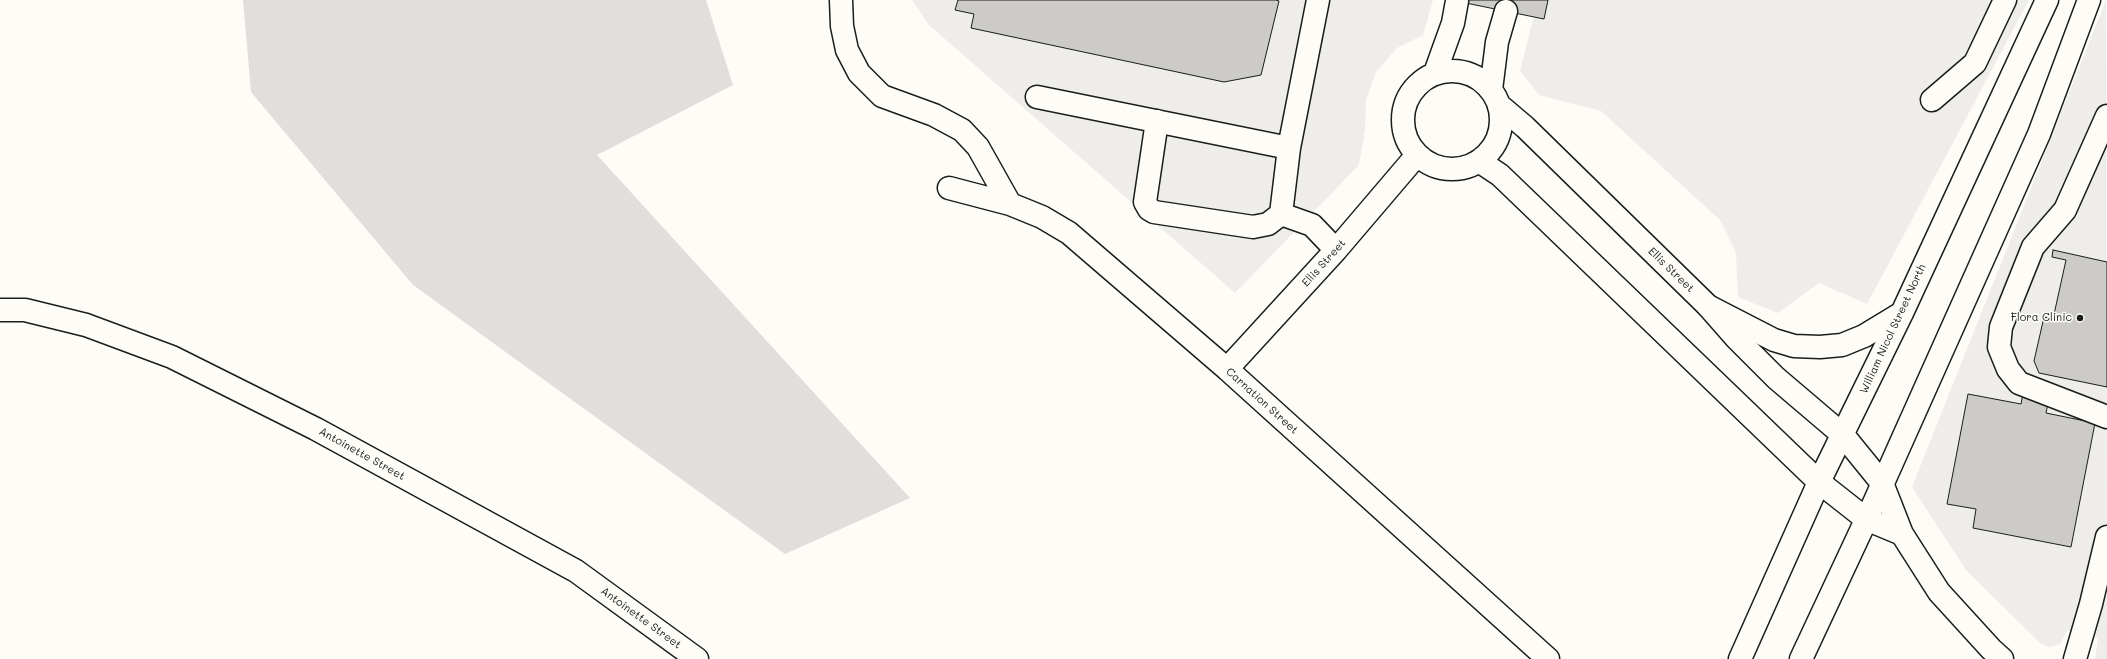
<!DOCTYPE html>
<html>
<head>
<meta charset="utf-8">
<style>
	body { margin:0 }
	canvas { display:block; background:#fdfcf7 }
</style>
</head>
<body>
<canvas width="2107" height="659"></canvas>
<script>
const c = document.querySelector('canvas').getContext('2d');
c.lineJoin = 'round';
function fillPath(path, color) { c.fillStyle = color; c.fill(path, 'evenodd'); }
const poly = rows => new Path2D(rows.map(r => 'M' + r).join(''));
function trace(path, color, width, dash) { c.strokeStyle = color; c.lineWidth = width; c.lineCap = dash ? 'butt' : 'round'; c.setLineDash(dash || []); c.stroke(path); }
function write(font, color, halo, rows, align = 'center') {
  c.font = font + ' Mali,sans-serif'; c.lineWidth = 3; c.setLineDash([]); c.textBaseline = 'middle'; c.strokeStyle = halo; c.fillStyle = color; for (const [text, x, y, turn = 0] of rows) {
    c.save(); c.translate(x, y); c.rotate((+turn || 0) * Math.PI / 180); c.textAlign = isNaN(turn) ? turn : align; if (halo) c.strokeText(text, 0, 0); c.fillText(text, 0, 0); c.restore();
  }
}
fillPath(poly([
	[912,0,1433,0,1423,35,1397,48,1376,72,1366,100,1365,130,1359,165,1235,293,929,25],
	[1538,0,2029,0,1867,304,1819,283,1778,313,1738,297,1736,253,1721,221,1601,111,1539,95,1520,71],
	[2106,0,2107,659,2095,659,2098,638,2083,633,2067,631,2060,644,2049,647,2040,643,1966,570,1912,487],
	[2049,398,2046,413,2095,423,2071,547,1973,528,1976,509,1947,504,2021,404]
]), '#eeede9');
fillPath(poly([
	[243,0,706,0,733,85,597,155,910,498,785,554,413,285,251,92]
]), '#e0dfdb');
const building = poly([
	[958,0,1276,0,1279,1,1261,75,1224,82,971,28,974,14,955,10,958,0],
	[1451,0,1548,0,1544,19,1451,0],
	[2053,250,2107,262,2107,387,2039,373,2034,361,2044,317,2053,319,2066,260,2052,257,2053,250],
	[2023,393,2049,398,2046,413,2095,423,2071,547,1973,528,1976,509,1947,504,1968,394,2021,404,2023,393]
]);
fillPath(building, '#cccbc8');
trace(building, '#1c1c1c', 1);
const minor = poly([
	[841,0,842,26,847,50,859,73,882,96,934,115,962,130,978,147,1010,204],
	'1403 120a49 49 0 1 1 98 0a49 49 0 1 1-98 0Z',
	[1435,73,1453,23,1457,1],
	[1491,90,1497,42,1506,11],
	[1037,97,1289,148,1281,214,1312,225,1336,250],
	[1932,100,1975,63,2005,0],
	[1499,105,1525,127,1708,306,1737,339,1776,378,1843,435,1882,483,1902,534,1939,592,1991,649,2002,659],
	[2107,116,2065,210,2033,247,2001,327,1999,347,2008,369,2019,383,2107,417],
	[1157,121,1145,202,1149,209,1154,212,1253,227,1268,224,1281,214],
	[1289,148,1318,0],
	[1479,161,1500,175,1819,482,1866,519,1902,534],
	[949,188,1010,204,1042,217,1069,233,1227,369,1548,659],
	[0,310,25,310,86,325,172,357,316,429,576,571,697,659],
	[1227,369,1336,250,1417,155],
	[2075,659,2091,604,2107,537]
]);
const major = poly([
	[1708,306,1774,340,1794,346,1820,347,1842,345,1864,336,1902,313],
	[1740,659,1819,482,1902,313,2047,0],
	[1801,659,1874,503,2039,134,2089,0]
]);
trace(minor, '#1c1c1c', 25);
trace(major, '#1c1c1c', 25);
trace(minor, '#fdfcf7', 22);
trace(major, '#fdfcf7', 22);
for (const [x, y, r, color] of [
	[2080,318,4,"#1c1c1c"]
]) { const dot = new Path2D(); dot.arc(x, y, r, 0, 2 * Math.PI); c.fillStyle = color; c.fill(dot); trace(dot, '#fdfcf7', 1.5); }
write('11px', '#1c1c1c', '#fdfcf7', [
	["Ellis Street",1324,263,-48],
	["Ellis Street",1671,270,44],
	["William Nicol Street North",1893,329,-65],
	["Carnation Street",1262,401,42],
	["Antoinette Street",362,454,29],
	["Antoinette Street",641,618,36]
]);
write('11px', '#1c1c1c', '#fdfcf7', [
	["Flora Clinic",2072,318]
], 'right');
</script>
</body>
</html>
